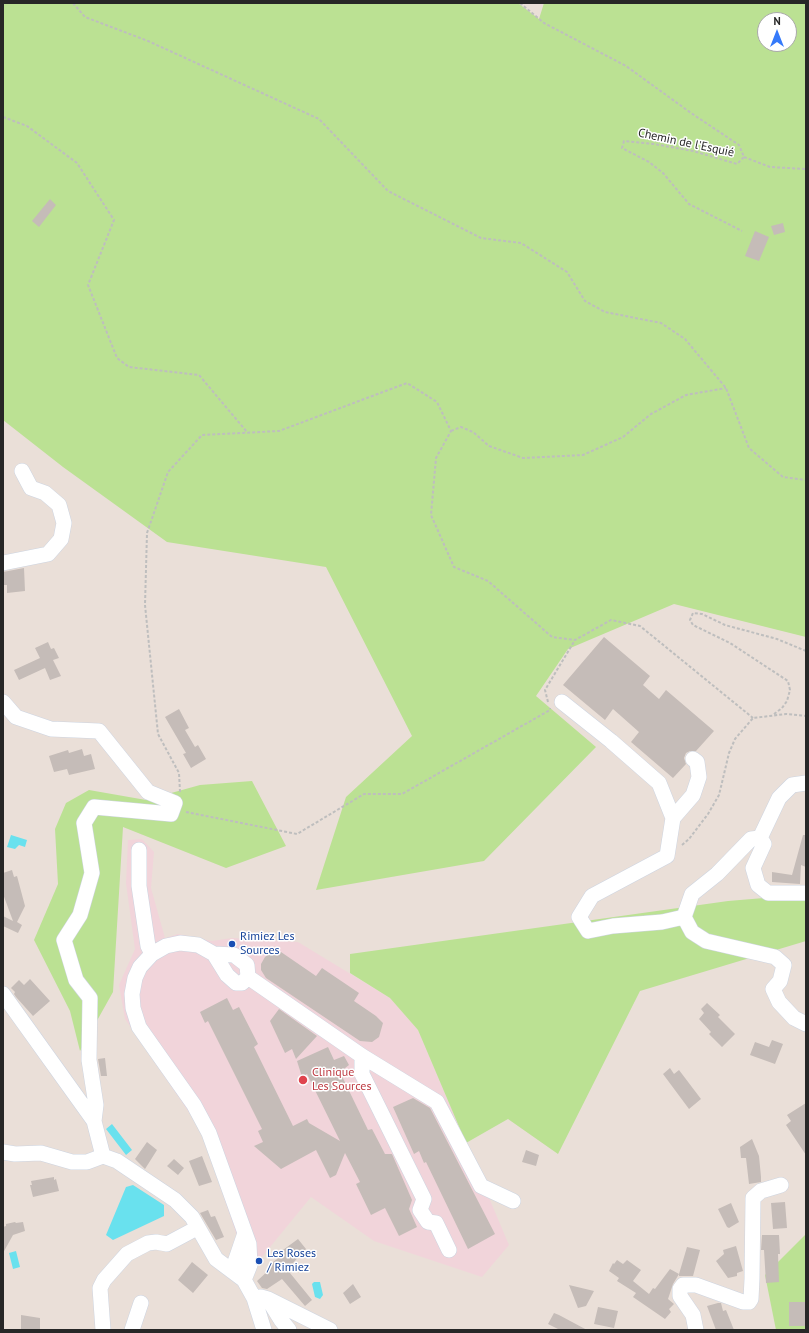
<!DOCTYPE html>
<html>
<head>
<meta charset="utf-8">
<style>
	body { margin:0 }
	#map { position:relative; width:809px; height:1333px; overflow:hidden; background:#eadfd8; font-family:"PT Sans",sans-serif }
	canvas { display:block }
	.frame { position:absolute; inset:0; border:4px solid #272727; pointer-events:none }
	.north { position:absolute; left:757px; top:12px; width:40px; height:40px; box-sizing:border-box; background:#fff; border:1px solid #a9a9a9; border-radius:50%; rotate:0deg; font-size:11px; font-weight:700; line-height:16px; text-align:center; color:#272727 }
	.north::after { content:''; display:block; margin:auto; width:14px; height:18px; background:#357afa; clip-path:polygon(50% 0,100% 100%,50% 72%,0 100%) }
</style>
</head>
<body>
<div id="map">
<canvas width="809" height="1333"></canvas>
<div class="frame"></div>
<div class="north">N</div>
</div>
<script>
const c = document.querySelector('canvas').getContext('2d');
c.lineJoin = 'round';
function fillPath(path, color) { c.fillStyle = color; c.fill(path, 'evenodd'); }
const poly = rows => new Path2D(rows.map(r => 'M' + r).join(''));
function trace(path, color, width, dash) { c.strokeStyle = color; c.lineWidth = width; c.lineCap = dash ? 'butt' : 'round'; c.setLineDash(dash || []); c.stroke(path); }
function write(font, color, halo, rows, align = 'center') {
  c.font = font + ' "PT Sans",sans-serif'; c.lineWidth = 3; c.setLineDash([]); c.textBaseline = 'middle'; c.strokeStyle = halo; c.fillStyle = color; for (const [text, x, y, turn = 0] of rows) {
    c.save(); c.translate(x, y); c.rotate((+turn || 0) * Math.PI / 180); c.textAlign = isNaN(turn) ? turn : align; if (halo) c.strokeText(text, 0, 0); c.fillText(text, 0, 0); c.restore();
  }
}
fillPath(poly([
	[142,839,154,852,151,888,165,938,178,934,212,941,232,938,298,942,390,998,418,1030,509,1245,482,1277,374,1241,311,1197,257,1263,238,1239,201,1130,125,1019,119,985,135,949,126,883,128,840]
]), '#f1d4da');
fillPath(poly([
	[3,3,518,3,539,19,544,3,806,3,806,637,674,604,568,649,536,696,596,747,484,861,316,890,346,797,412,736,326,567,167,542,63,467,3,420],
	[765,20,789,20,789,44,765,44],
	[252,781,286,846,226,868,123,827,113,992,80,1051,70,1011,34,940,58,884,55,829,66,803,89,790,146,800,200,785],
	[764,898,806,898,806,941,640,991,558,1154,508,1119,466,1143,418,1030,390,998,350,973,350,954,728,901],
	[806,1234,806,1330,776,1330,765,1275]
]), '#bbe193');
fillPath(poly([
	[11,835,27,840,25,847,19,845,15,849,7,847],
	[112,1124,132,1150,126,1155,106,1129],
	[133,1185,164,1205,164,1216,113,1240,106,1235,126,1187],
	[16,1251,20,1267,13,1269,9,1253],
	[314,1282,320,1282,323,1295,320,1299,315,1297,312,1284]
]), '#69e1ee');
fillPath(poly([
	[50,199,56,205,39,227,32,221],
	[783,223,785,232,774,235,771,226],
	[755,231,769,237,759,261,745,256],
	[24,568,25,591,7,593,7,585,3,585,3,572],
	[604,637,650,676,643,685,659,699,666,690,714,731,696,751,690,751,686,753,684,758,686,764,673,778,631,742,639,732,613,709,605,720,563,685],
	[48,642,51,649,54,648,59,658,53,660,61,676,50,680,45,668,19,680,14,670,40,658,35,648],
	[179,709,189,728,185,730,195,747,198,745,206,759,191,768,183,754,186,753,165,717],
	[82,749,84,756,91,754,95,769,69,775,67,769,54,772,49,756,68,750,69,753],
	[803,835,806,835,806,867,801,865,800,884,772,882,772,872,792,875],
	[12,870,14,877,17,876,25,906,17,922,22,925,18,933,3,926,3,916,13,921,3,894,3,873],
	[271,952,281,952,316,976,322,968,359,993,354,1001,376,1016,383,1023,379,1037,372,1042,360,1041,266,978,261,970,261,964,265,957],
	[30,979,50,1001,33,1016,16,997,14,994,15,992,11,988,19,980,24,985],
	[227,998,233,1010,239,1007,258,1044,254,1047,293,1126,307,1119,309,1123,340,1141,307,1074,302,1077,297,1061,328,1047,334,1060,344,1056,349,1065,340,1072,368,1130,372,1129,385,1154,392,1154,412,1200,409,1209,417,1227,399,1236,385,1208,371,1215,356,1184,360,1182,345,1153,336,1175,330,1178,316,1150,281,1169,254,1146,263,1142,258,1131,262,1129,208,1021,205,1023,200,1012],
	[707,1003,720,1015,718,1017,735,1034,722,1047,709,1034,711,1032,699,1019,704,1013,701,1009],
	[279,1009,317,1036,296,1059,292,1049,285,1053,270,1021],
	[772,1040,783,1044,775,1064,750,1055,755,1042,769,1047],
	[105,1058,107,1076,101,1076,98,1059],
	[670,1068,674,1074,679,1070,701,1099,689,1109,663,1074],
	[413,1098,430,1108,495,1234,468,1249,426,1162,424,1163,419,1151,414,1154,393,1107],
	[806,1103,806,1155,786,1125,791,1121,787,1115],
	[752,1139,759,1156,761,1177,761,1182,749,1184,746,1158,741,1158,740,1147],
	[147,1142,157,1150,145,1169,135,1159],
	[526,1150,539,1155,536,1166,522,1162],
	[202,1156,212,1182,199,1186,189,1161],
	[174,1159,184,1168,178,1175,167,1166],
	[54,1177,54,1180,56,1179,59,1191,33,1197,30,1185,32,1185,31,1181],
	[785,1202,787,1228,773,1229,771,1203],
	[731,1203,739,1222,729,1228,727,1227,718,1209],
	[208,1210,211,1217,215,1216,224,1237,216,1240,200,1213],
	[15,1222,16,1223,23,1222,25,1231,13,1235,3,1253,3,1227,6,1226,6,1224],
	[762,1235,779,1235,780,1254,778,1254,779,1282,766,1283,764,1250,761,1250],
	[298,1239,306,1249,292,1264,295,1269,290,1273,312,1300,305,1306,282,1279,267,1289,262,1288,257,1281,270,1269,269,1265,285,1253,283,1250],
	[736,1246,743,1271,737,1273,737,1276,728,1278,716,1261,724,1254,723,1250],
	[687,1247,700,1250,693,1276,679,1276,679,1274,673,1284,668,1299,674,1304,669,1309,671,1312,665,1319,633,1297,636,1293,617,1281,619,1278,609,1271,613,1263,614,1264,617,1260,623,1264,627,1260,641,1270,633,1281,649,1294,653,1288,655,1289,670,1269,679,1274],
	[192,1262,208,1275,193,1293,178,1280],
	[353,1284,361,1297,350,1304,343,1293],
	[569,1285,594,1291,586,1306,578,1308],
	[789,1302,806,1302,806,1326,789,1326],
	[718,1303,721,1303,723,1311,726,1310,734,1330,716,1330,707,1306],
	[598,1307,618,1311,614,1328,594,1324],
	[554,1313,559,1315,587,1330,560,1330,548,1324],
	[21,1315,40,1318,40,1330,21,1330]
]), '#c5bcb8');
const minor = poly([
	[3,563,48,554,61,539,64,523,59,505,45,493,31,488,22,471],
	[3,702,16,717,51,729,99,731,148,792,175,803,171,814,94,807,84,823,92,873,80,915,64,940,76,980,90,998,89,1060,96,1105,94,1121],
	[562,702,611,741,659,783,673,818,667,856,592,896,579,917,588,931,613,926,662,922,684,917],
	[673,818,693,795,699,777,697,762,693,759],
	[760,838,751,839,717,874,692,894,684,917,692,932,706,941,775,957,784,965,780,981,773,989,779,1002,794,1018,806,1024],
	[760,838,764,844,753,868,758,885,768,893,806,893],
	[760,838,779,798,792,785,806,783],
	[139,850,139,886,148,946,152,954],
	[214,954,227,975,236,983,242,983,248,977,247,965,234,955,214,954,198,945,180,943,166,946,152,954,140,967,135,978,132,994,133,1008,139,1027,194,1105,209,1133,249,1244,250,1265,244,1280],
	[248,977,362,1056,437,1102,481,1186,513,1201],
	[3,994,94,1121,103,1156],
	[362,1056,362,1074,424,1199,420,1210,428,1222,436,1223,449,1250],
	[3,1152,15,1154,41,1153,72,1162,87,1162,103,1156,117,1161,175,1200,192,1217,216,1259,244,1280,254,1298,264,1330],
	[232,1271,245,1233],
	[254,1298,261,1297,268,1299,330,1330],
	[268,1299,281,1320,289,1330],
	[103,1330,100,1288,104,1280,127,1254,148,1243,156,1242,167,1244,197,1228],
	[132,1330,141,1303],
	[696,1330,693,1315,680,1296,680,1289,683,1285,696,1285,743,1302,749,1302,751,1299,752,1279,753,1198,761,1191,781,1185]
]);
trace(minor, '#cdd4e0', 16);
trace(poly([
	[73,3,85,17,148,41,319,119,388,191,481,238,521,243,567,272,585,301,605,312,661,323,685,339,726,388,749,448,783,477,806,480],
	[520,3,544,23,626,66,691,113,739,145,744,157,737,164,693,151,654,144,624,141,622,148,649,162,663,173,689,204,742,231],
	[3,117,27,126,77,163,114,220,88,285,117,358,129,367,199,375,247,432],
	[744,157,770,167,806,169],
	[451,431,461,427,473,432,489,446,523,458,583,455,623,437,651,414,686,395,726,388],
	[548,702,545,690,575,640],
	[774,714,782,708,787,701,790,690,788,681,730,643,693,625,690,620,693,613,702,614,725,625,777,639,806,651],
	[180,792,179,773,158,734,145,605,147,533,168,472,202,435,279,431,407,383,437,402,451,431,436,458,431,515,454,567,488,581,552,637,575,640,611,620,640,626,753,718],
	[186,812,297,834,364,794,402,794,550,710,550,708],
	[682,845,689,839,708,814,719,795,729,753,735,739,753,718,786,714,806,716]
]), '#bebebe', 2, [3, 2]);
trace(minor, '#fff', 15);
for (const [x, y, r, color] of [
	[232,944,4,"#1a4fb4"],
	[303,1080,5,"#e0444e"],
	[259,1261,4,"#1a4fb4"]
]) { const dot = new Path2D(); dot.arc(x, y, r, 0, 2 * Math.PI); c.fillStyle = color; c.fill(dot); trace(dot, '#fff', 1.5); }
write('12px', '#272727', '#fff', [
	["Chemin de l'Esquié",686,143,12]
]);
write('12px', '#164399', '#fff', [
	["Rimiez Les",240,937],
	["Sources",240,951],
	["Les Roses",267,1254],
	["/ Rimiez",267,1268]
], 'left');
write('12px', '#be3a42', '#fff', [
	["Clinique",312,1073],
	["Les Sources",312,1087]
], 'left');
</script>
</body>
</html>
